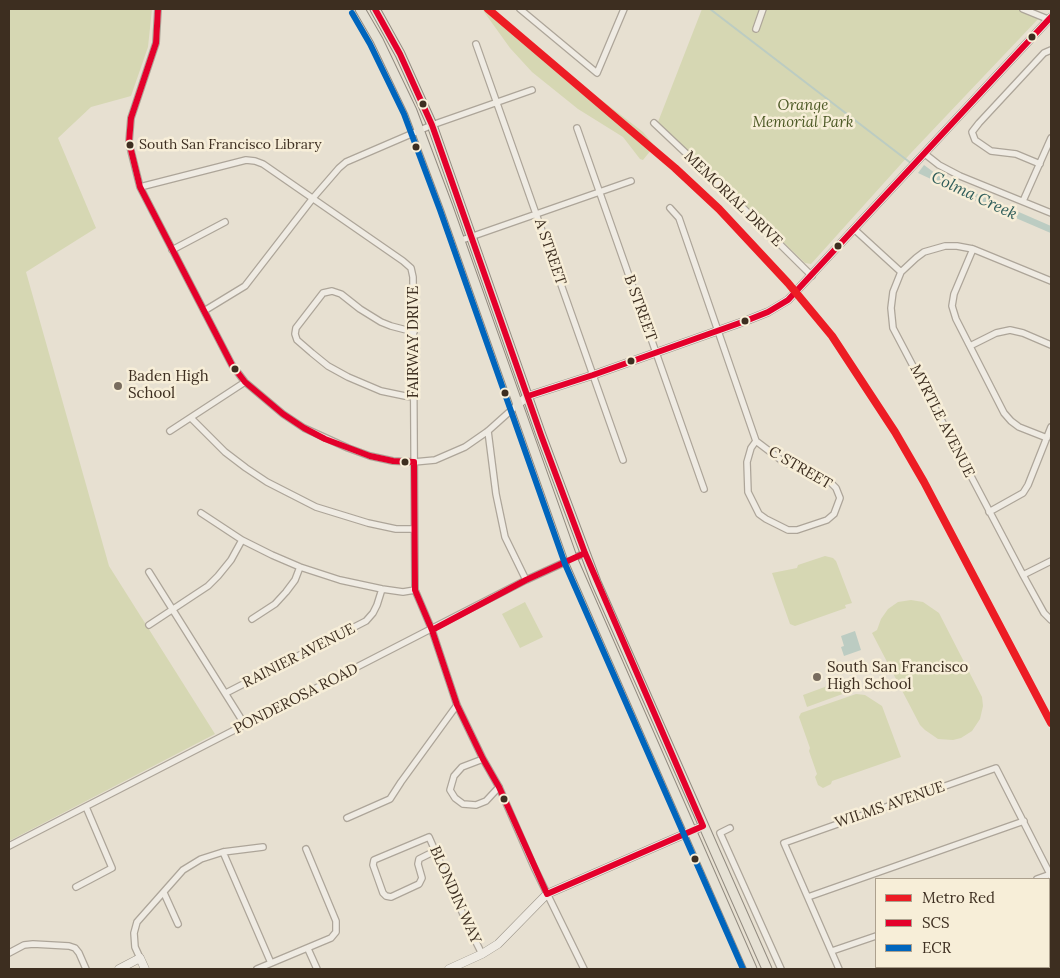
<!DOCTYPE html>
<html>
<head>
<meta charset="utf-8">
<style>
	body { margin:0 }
	#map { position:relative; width:1060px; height:978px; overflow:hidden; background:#e7e0d1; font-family:Lora,serif }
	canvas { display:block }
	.frame { position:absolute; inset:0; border:10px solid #3d2e20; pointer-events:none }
	.legend { position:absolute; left:875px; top:878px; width:175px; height:90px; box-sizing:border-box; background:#f7eed8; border:1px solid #ada18e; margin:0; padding:6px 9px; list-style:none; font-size:15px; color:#3d2e20 }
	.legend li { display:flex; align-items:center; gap:10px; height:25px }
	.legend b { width:25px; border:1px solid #ada18e }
</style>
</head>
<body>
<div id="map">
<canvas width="1060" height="978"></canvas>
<div class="frame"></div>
<ul class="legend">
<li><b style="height:6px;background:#ed1c24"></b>Metro Red</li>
<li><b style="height:6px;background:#e4002b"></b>SCS</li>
<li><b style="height:6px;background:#0065bd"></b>ECR</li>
</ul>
</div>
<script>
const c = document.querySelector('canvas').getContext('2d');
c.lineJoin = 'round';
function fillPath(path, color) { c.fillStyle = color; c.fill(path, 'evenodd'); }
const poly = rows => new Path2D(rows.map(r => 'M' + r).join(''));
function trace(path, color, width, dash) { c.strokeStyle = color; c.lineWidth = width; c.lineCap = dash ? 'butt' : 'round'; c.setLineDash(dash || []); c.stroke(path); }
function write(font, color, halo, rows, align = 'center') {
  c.font = font + ' Lora,serif'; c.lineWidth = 5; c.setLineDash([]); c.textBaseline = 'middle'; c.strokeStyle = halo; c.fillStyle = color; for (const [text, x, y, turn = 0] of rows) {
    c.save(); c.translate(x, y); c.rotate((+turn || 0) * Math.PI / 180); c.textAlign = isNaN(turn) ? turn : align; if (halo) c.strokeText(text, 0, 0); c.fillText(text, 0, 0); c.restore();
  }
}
fillPath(poly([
	[9,9,152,9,148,47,131,96,91,107,58,138,96,228,26,272,109,566,215,734,9,841],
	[482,9,492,9,595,95,643,132,653,144,652,149,643,160,640,159,623,137,578,109,532,72,510,48],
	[702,9,1016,9,1039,18,910,154,811,264,805,263,658,122],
	[825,556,833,558,836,561,852,603,845,605,846,608,795,626,790,624,772,573,797,568,798,565],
	[911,600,923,602,939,613,982,697,983,706,980,719,972,731,961,738,953,740,938,739,925,730,920,725,872,633,877,630,881,619,888,609,898,602],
	[525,602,543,637,520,648,502,614],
	[844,680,848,692,807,707,803,695],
	[856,694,865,695,882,706,901,757,832,781,831,784,823,788,818,785,815,777,817,774,809,751,810,748,799,717,801,713]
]), '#d6d7b3');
fillPath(poly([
	[924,165,943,179,1051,226,1051,232,989,206,918,173],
	[855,631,861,650,844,656,841,647,844,646,841,636]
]), '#bcccc2');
trace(poly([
	[710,9,912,164],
	[941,183,965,195,1051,232]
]), '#bcccc2', 2);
const street = poly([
	[158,9,156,43,131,118,129,142,131,151,140,187,232,365,245,382,283,414,304,428,348,448,370,456,393,461,414,462,435,460,465,447,488,431,517,405],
	[520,9,597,73,624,9],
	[1023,9,1050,20],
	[756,29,763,9],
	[476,44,623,460],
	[654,123,727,192,812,276],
	[577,128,704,489],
	[925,154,939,165,960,176,1051,213],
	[1040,164,1016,154,991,151,975,140,972,132,979,123,1044,53,1051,50],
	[140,187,246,160,255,161,263,164,403,261,411,268,413,277,415,590,432,630,457,705,483,759,499,787,534,867,584,969],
	[1023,201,1051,138],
	[670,208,679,218,756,441],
	[854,229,901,272],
	[459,241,631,181],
	[973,249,954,294,952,306,956,319,1004,413,1011,421,1019,427,1047,438],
	[172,250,225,222],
	[1051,281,973,249,957,246,945,246,924,252,916,258,901,272,893,292,891,308,893,328,1023,575,1044,613,1051,620],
	[204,311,245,286,313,198,339,168,346,162,432,125,532,90],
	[970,346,996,333,1010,330,1023,333,1051,345],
	[414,397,405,396,381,391,348,377,328,366,312,353,297,340,295,334,296,328,323,293,332,291,341,294,360,309,381,322,391,326,414,332],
	[191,418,225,452,246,468,267,482,316,507,368,523,396,529,414,529],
	[170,431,245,382],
	[488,431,496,494,505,537,526,580],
	[756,441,781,460,810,475,829,481,836,488,840,498,834,514,827,520,797,530,788,530,766,519,759,514,748,492,747,462,751,448,756,441],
	[989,512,1023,493,1028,485,1051,427],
	[201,513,242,540,272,555,300,567,340,580,382,589,403,592,415,590],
	[149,572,245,725],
	[1023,575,1051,561],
	[252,619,275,604,286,592,295,580,300,567],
	[149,625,208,586,218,576,231,560,242,540],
	[226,693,366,621,373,613,377,605,382,589],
	[483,759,462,767,454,776,450,790,455,798,463,804,476,805,486,801,499,787],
	[347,818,390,799,401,782,457,705],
	[730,828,720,833,781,969],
	[9,846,526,580,585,553],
	[435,851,419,859,418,864,422,878,419,884,391,897,386,896,383,893,373,865,374,860,429,837,470,930,482,954],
	[223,852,271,963],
	[1037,879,1051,874],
	[76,887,112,868,86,807],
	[164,893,178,924],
	[1049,895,1051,890],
	[808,897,1024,821],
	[308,949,317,969],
	[832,951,876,936],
	[9,953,24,945,33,944,69,946,75,948,79,953,86,969],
	[140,958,135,947,134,933,137,922,183,870,201,859,223,852,263,847],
	[257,969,331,938,336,932,336,921,306,849],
	[839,969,784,843,996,768,1051,876],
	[965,969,972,967]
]);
const secondary = poly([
	[517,405,528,396,593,375,748,320,768,312,788,300,1051,17],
	[1049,960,1051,957],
	[119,969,140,958,145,969],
	[449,969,482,954,498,944,547,894,703,826],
	[1039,969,1042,967]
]);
const primary = poly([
	[360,9,378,40,412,111,448,207,573,560,752,969],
	[375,9,400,54,432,125,541,435,596,582,767,969]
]);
trace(street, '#ada599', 8);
trace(secondary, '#9c958a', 9);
trace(primary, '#928b80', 11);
trace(street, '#efebe3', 5.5);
trace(secondary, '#efebe3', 8);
trace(primary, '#e6e1d4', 9);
trace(poly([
	[158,9,156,43,131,118,129,142,140,187,232,365,245,382,283,414,304,428,325,439,370,456,393,461,414,462],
	[375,9,400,54,432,125,541,435,585,553,703,826,547,894,499,787,483,759,457,705,432,630,415,590,414,462],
	[528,396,593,375,748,320,768,312,788,300,1051,17],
	[432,630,526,580,585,553]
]), '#e4002b', 6);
trace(poly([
	[352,13,370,44,404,114,440,210,565,564,743,969]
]), '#0065bd', 6);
trace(poly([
	[488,9,675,168,719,209,788,283,832,336,895,432,924,482,1051,723]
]), '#ed1c24', 8);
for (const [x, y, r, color] of [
	[1032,37,4.5,"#3d2e20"],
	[423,104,4.5,"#3d2e20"],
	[130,145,4.5,"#3d2e20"],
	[416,147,4.5,"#3d2e20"],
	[838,246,4.5,"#3d2e20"],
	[745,321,4.5,"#3d2e20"],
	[631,361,4.5,"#3d2e20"],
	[235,369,4.5,"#3d2e20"],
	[118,386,5,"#786c5e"],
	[505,393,4.5,"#3d2e20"],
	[405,462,4.5,"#3d2e20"],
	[817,677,5,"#786c5e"],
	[504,799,4.5,"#3d2e20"],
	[695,859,4.5,"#3d2e20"]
]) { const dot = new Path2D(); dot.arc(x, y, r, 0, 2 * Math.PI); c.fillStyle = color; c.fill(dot); trace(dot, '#f7eed8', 2); }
write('14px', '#3d2e20', '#f7eed8', [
	["South San Francisco Library",139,145]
], 'left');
write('italic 15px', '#4d5a26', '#f7eed8', [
	["Orange",803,106],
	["Memorial Park",803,123]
]);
write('15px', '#3d2e20', '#f7eed8', [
	["MEMORIAL DRIVE",733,199,44],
	["A STREET",550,252,71],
	["B STREET",640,308,70],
	["FAIRWAY DRIVE",414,342,-90],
	["MYRTLE AVENUE",942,421,63],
	["C STREET",800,468,30],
	["RAINIER AVENUE",299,656,-27],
	["PONDEROSA ROAD",296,699,-27],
	["WILMS AVENUE",890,805,-19],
	["BLONDIN WAY",455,895,66]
]);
write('15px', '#3d2e20', '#f7eed8', [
	["Baden High",128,377],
	["School",128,394],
	["South San Francisco",827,668],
	["High School",827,685]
], 'left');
write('italic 16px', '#2f5d5a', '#f7eed8', [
	["Colma Creek",974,196,25]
]);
</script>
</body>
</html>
